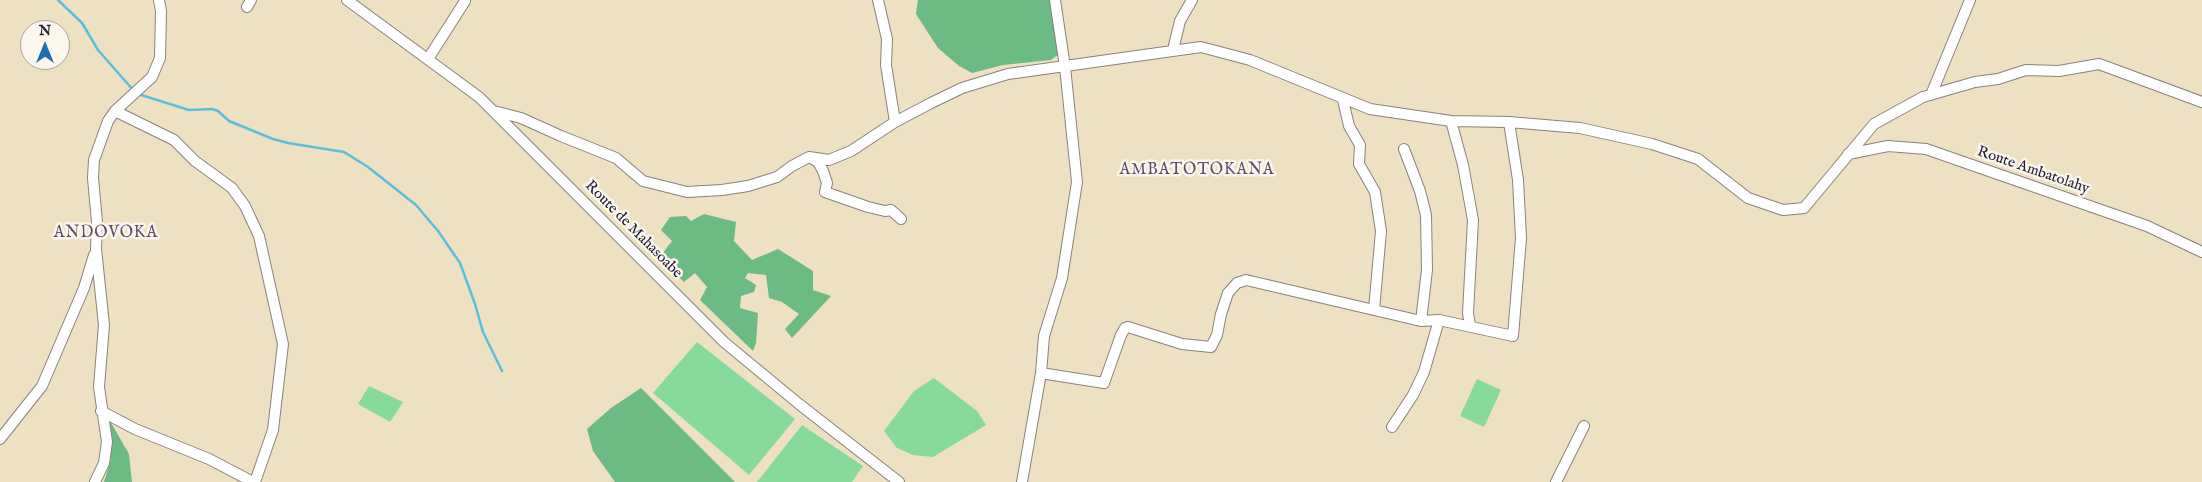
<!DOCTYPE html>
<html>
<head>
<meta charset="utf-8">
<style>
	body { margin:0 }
	#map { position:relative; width:2202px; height:482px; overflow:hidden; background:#eee1c1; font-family:"IM FELL English",serif }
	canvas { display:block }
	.north { position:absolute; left:20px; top:20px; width:50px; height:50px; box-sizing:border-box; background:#fbf7ec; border:1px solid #a4a2a5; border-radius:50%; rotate:0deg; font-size:14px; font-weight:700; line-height:20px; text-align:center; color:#22223b }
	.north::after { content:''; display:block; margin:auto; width:18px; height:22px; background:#1f6fb2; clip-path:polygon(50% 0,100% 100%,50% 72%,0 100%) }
</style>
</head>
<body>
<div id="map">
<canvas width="2202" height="482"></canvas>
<div class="north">N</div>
</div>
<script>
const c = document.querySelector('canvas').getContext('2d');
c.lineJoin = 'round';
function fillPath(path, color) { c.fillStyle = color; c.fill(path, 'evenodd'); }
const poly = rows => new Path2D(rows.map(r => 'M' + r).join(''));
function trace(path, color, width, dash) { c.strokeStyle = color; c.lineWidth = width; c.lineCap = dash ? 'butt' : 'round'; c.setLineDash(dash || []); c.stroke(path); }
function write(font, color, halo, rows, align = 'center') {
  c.font = font + ' "IM FELL English",serif'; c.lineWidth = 5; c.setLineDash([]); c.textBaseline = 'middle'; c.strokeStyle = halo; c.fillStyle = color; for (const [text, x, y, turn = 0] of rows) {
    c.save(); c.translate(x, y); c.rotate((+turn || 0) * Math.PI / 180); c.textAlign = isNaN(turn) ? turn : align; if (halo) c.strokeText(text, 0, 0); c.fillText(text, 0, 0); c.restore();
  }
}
fillPath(poly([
	[697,342,795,419,749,475,653,393],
	[934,378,977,411,986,425,933,457,913,455,897,448,884,431,914,391],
	[1477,379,1501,390,1484,427,1460,416],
	[369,386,403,402,390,422,358,404],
	[802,425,863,466,852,482,757,482]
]), '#85da9c');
fillPath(poly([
	[918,0,1051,0,1059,54,1051,60,1003,65,972,73,959,66,938,48,916,14],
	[704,214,736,222,734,241,752,260,778,249,813,271,813,290,831,296,792,338,785,329,799,314,782,302,769,298,766,275,748,273,745,278,756,285,754,292,741,296,740,308,758,313,756,343,753,351,700,300,707,287,695,273,684,282,659,258,672,241,661,230,670,217,686,216,691,221],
	[641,388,735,482,615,482,593,451,587,429,611,408],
	[110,421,129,454,132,482,104,482,111,459]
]), '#6cba84');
trace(poly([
	[58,0,82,23,98,50,134,91],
	[138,94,189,110,212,109,218,111,229,121,273,139,288,143,344,152,368,167,416,205,438,231,460,263,475,304,483,332,502,371]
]), '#5cbeda', 2.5);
const minor = poly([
	[347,0,479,97,724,342,799,404,899,482],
	[878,0,887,39,886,65,895,122],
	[247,7,251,0],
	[1173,50,1180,21,1192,0],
	[428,59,465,1],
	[1931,95,1970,0],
	[1343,100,1349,126,1360,145,1359,164,1375,192,1381,231,1374,310],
	[115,111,174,140,195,161,232,188,245,206,259,236,283,344,273,430,255,482],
	[494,111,521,118,561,136,616,158,643,181,687,192,722,190,748,186,777,177,792,166,809,157,829,160,851,151,895,122,931,103,962,88,1008,74,1201,47,1250,60,1370,109,1451,121,1509,122,1580,128,1652,144,1698,159,1748,198,1783,210,1804,208,1874,124,1923,97,1975,82,1998,79,2026,70,2059,71,2099,64,2202,102],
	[1451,121,1463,165,1473,220,1468,313,1470,325],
	[1404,149,1420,191,1426,215,1427,270,1421,321],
	[1848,154,1888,146,1926,149,2147,226,2202,252],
	[811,158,818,162,823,171,827,183,825,192,868,207,885,211,891,210,901,219],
	[1041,373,1104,383,1121,335,1125,328,1128,327,1182,344,1211,347,1217,335,1221,314,1228,293,1237,283,1246,280,1421,321,1439,320,1513,336,1521,238,1518,180,1509,122],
	[101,411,135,429,209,459,253,482],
	[1392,427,1413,395,1424,372,1439,320],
	[0,439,42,386,84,288,94,255],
	[95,482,104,463,107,442,99,387,104,325,96,249,97,222,93,178,94,160,108,121,115,111,152,77,160,58,161,11,159,0],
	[1022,482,1041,373,1044,336,1062,278,1077,182,1065,67,1055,0],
	[1556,482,1584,426]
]);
trace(minor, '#88827e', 12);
trace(minor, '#fff', 10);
write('15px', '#22223b', '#fbf7ec', [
	["Route Ambatolahy",2033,171,19],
	["Route de Mahasoabe",633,230,45]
]);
c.letterSpacing = '1px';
write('16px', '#614a6b', '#fbf7ec', [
	["AMBATOTOKANA",1197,171],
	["ANDOVOKA",106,234]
]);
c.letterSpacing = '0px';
</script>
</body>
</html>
